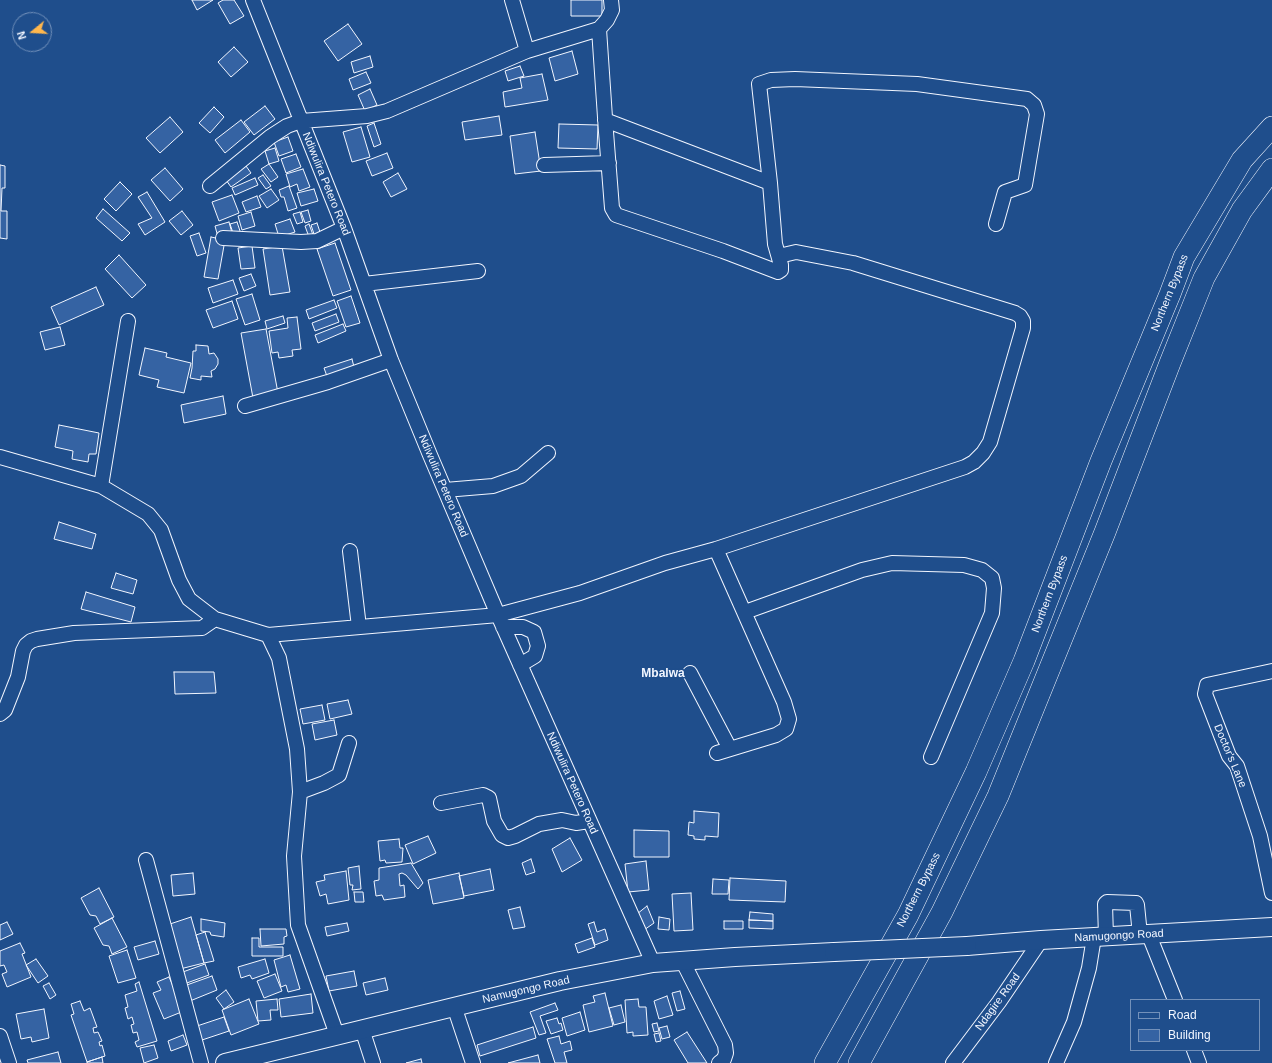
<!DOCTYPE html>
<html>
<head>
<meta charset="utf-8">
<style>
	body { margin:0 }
	#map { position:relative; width:1272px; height:1063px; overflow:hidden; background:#1f4e8c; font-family:Helvetica,sans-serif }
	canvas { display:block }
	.legend { position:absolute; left:1130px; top:999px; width:130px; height:52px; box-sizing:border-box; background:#1f4e8c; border:1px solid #7391ba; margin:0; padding:5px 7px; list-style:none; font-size:12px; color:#f2f6ff }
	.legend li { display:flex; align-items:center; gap:8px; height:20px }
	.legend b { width:20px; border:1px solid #7391ba }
	.north { position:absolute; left:12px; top:12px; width:40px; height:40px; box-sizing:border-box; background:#1f4e8c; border:1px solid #7391ba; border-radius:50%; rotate:252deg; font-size:11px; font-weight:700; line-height:16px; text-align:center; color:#f2f6ff }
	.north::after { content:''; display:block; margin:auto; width:14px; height:18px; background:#ffb74d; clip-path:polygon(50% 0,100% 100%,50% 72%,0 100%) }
</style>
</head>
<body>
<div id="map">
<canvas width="1272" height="1063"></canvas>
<ul class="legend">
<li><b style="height:5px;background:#1f4e8c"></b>Road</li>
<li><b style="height:11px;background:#3563a3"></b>Building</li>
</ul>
<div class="north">N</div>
</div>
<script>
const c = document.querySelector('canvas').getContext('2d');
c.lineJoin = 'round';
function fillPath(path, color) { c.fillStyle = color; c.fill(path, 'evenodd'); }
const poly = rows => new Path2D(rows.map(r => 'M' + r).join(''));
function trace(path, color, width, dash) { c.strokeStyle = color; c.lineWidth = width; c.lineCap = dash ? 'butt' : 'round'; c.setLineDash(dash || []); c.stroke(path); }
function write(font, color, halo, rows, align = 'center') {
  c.font = font + ' Helvetica,sans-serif'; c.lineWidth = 3; c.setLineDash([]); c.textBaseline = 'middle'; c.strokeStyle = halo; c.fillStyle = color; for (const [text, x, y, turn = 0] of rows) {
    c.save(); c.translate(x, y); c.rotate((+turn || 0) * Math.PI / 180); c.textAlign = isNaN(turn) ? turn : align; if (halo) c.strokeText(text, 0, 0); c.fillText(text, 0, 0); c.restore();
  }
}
const building = poly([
	[192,0,213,0,197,10,192,0],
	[223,0,234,0,244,16,230,24,218,3,223,0],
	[571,0,602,0,602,16,571,16,571,0],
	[348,24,362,44,338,61,324,41,348,24],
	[234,47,248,62,231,77,218,62,234,47],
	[572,51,578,74,555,81,549,58,572,51],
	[370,56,373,67,354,73,351,62,370,56],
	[520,66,524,76,508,81,505,71,520,66],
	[366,72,371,83,353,90,349,79,366,72],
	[542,74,548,100,505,107,503,92,522,88,520,78,542,74],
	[370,89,377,105,365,111,358,95,370,89],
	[265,106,275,119,254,135,244,122,265,106],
	[214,107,224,117,210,133,199,123,214,107],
	[499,116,502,135,465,140,462,122,499,116],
	[170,117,183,132,160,153,146,138,170,117],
	[241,120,250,132,225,153,215,140,241,120],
	[374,123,381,144,374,147,367,126,374,123],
	[559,124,598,125,597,149,558,148,559,124],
	[361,127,370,157,352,162,343,132,361,127],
	[535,132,541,171,515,174,510,136,535,132],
	[288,137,293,151,279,156,274,142,288,137],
	[275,148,279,161,269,164,265,151,275,148],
	[387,153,393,168,372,176,366,161,387,153],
	[296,154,301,167,286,173,281,159,296,154],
	[269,164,278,177,271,182,261,169,269,164],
	[0,165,5,166,5,188,2,188,1,211,7,211,7,239,0,238,0,165],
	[246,166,251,173,231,187,226,180,246,166],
	[165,168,183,189,170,201,151,180,165,168],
	[303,169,310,187,299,191,297,184,290,187,286,174,303,169],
	[398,173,407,189,391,197,383,182,398,173],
	[263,175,271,186,266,189,258,178,263,175],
	[255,178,258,185,235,195,232,188,255,178],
	[120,182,132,194,116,211,104,199,120,182],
	[289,186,297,208,288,211,284,197,281,197,279,190,289,186],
	[271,189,279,200,267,208,259,196,271,189],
	[314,189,318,201,301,206,297,193,314,189],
	[147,192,165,222,145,235,138,224,152,218,138,197,147,192],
	[232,195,239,213,219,221,212,202,232,195],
	[257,196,261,207,246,212,242,202,257,196],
	[103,209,130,233,122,241,96,218,103,209],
	[308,210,311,221,305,223,301,212,308,210],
	[182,211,193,225,181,235,169,221,182,211],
	[251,212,255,226,242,230,238,216,251,212],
	[300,212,303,222,297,224,293,214,300,212],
	[290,219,295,232,279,237,275,224,290,219],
	[229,222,232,233,218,237,215,226,229,222],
	[237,222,241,234,234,236,230,224,237,222],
	[317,223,321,235,315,237,311,225,317,223],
	[309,224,313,235,309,237,305,226,309,224],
	[199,233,206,253,197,256,190,236,199,233],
	[211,237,225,240,218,279,204,277,211,237],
	[335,243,351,290,333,296,317,249,335,243],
	[252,246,255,268,241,269,238,248,252,246],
	[282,246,290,292,270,295,263,249,282,246],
	[119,255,146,285,132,298,105,269,119,255],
	[251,274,256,286,244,291,239,278,251,274],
	[233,280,238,294,213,303,208,288,233,280],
	[96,287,104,305,59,325,51,307,96,287],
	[252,294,260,320,245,325,236,299,252,294],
	[351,296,360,323,346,327,337,301,351,296],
	[334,300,337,308,309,319,306,310,334,300],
	[232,301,238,319,213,328,206,310,232,301],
	[336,314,339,322,315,331,312,323,336,314],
	[283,316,285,323,267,329,265,321,283,316],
	[297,317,301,349,292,350,293,356,279,358,278,352,272,353,269,331,288,328,287,318,297,317],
	[343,324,346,331,318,343,315,335,343,324],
	[60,327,65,345,45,350,40,332,60,327],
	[266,329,278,393,253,398,241,333,266,329],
	[196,345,208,346,209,354,214,353,218,359,218,364,215,369,211,371,212,377,201,376,201,380,190,378,192,368,193,351,196,351,196,345],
	[145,348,167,353,166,357,191,363,184,393,157,387,159,380,139,375,145,348],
	[352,359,355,371,328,379,324,368,352,359],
	[223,396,226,414,184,423,181,405,223,396],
	[59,425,99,433,96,454,89,454,88,462,72,459,73,451,55,447,59,425],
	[59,522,96,534,92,549,54,539,59,522],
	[116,573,137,580,133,594,111,588,116,573],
	[86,592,135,607,131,622,81,609,86,592],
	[174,672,214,672,216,693,175,694,174,672],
	[348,700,352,714,330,719,327,704,348,700],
	[322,705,325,720,303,724,300,709,322,705],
	[334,720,337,735,315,740,312,724,334,720],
	[694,811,719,813,718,837,705,836,705,840,694,839,694,836,688,835,689,822,694,823,694,811],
	[634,830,669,831,669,857,634,857,634,830],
	[428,836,436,853,413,864,405,845,428,836],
	[570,838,582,860,562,872,552,849,570,838],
	[399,839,400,848,403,848,402,862,386,863,385,860,380,861,378,841,399,839],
	[531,859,535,872,526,875,522,863,531,859],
	[646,861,649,890,628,892,625,864,646,861],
	[411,863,423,883,418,889,406,875,402,873,399,874,400,886,404,885,405,897,384,900,382,895,376,896,374,881,379,880,379,868,411,863],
	[359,866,361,889,352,890,353,885,350,885,348,868,359,866],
	[490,869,494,890,464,896,459,876,490,869],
	[346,871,349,900,328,904,326,894,320,896,316,882,325,880,324,875,346,871],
	[193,873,195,894,173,896,171,875,193,873],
	[459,873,464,898,433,904,428,880,459,873],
	[730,878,786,881,785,902,729,900,730,878],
	[713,879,729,880,728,894,712,894,713,879],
	[99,888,114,917,100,924,96,916,90,915,81,898,99,888],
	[354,892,363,892,364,902,355,902,354,892],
	[691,893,693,930,674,931,672,894,691,893],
	[647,906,654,923,644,930,637,914,647,906],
	[520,907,525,927,513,929,508,910,520,907],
	[750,912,773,914,773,921,749,920,750,912],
	[191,917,204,963,180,969,167,925,191,917],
	[659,917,670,919,669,930,658,929,659,917],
	[112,918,127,947,112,954,109,946,103,945,94,928,112,918],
	[201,919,225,923,224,937,211,935,210,932,201,931,201,919],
	[749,920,773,921,773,929,749,928,749,920],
	[724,921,743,921,743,929,724,929,724,921],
	[7,922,13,934,0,940,0,925,7,922],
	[594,922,597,932,605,929,608,940,595,945,588,924,594,922],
	[347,923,349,931,327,936,325,927,347,923],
	[260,929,286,929,287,936,284,937,284,944,261,946,260,929],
	[205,932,214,961,204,963,196,935,205,932],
	[252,938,259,938,259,947,283,947,283,956,252,956,252,938],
	[592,938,595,947,578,953,575,944,592,938],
	[155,941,159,954,138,960,134,947,155,941],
	[20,943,25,953,22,954,31,977,7,987,2,974,7,972,4,965,0,966,0,951,20,943],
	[127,950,136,978,118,983,109,956,127,950],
	[290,955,300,989,288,992,286,985,281,987,274,960,290,955],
	[36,959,48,976,38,983,26,965,36,959],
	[265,959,269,973,252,979,250,975,241,978,238,967,265,959],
	[205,964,209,975,184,984,180,973,205,964],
	[354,971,357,986,329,991,326,976,354,971],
	[275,974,282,991,264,998,257,981,275,974],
	[212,976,217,990,190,1001,184,986,212,976],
	[169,977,184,1011,164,1019,153,993,161,990,157,982,169,977],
	[385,978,388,990,366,995,363,983,385,978],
	[139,982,157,1041,137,1047,135,1042,139,1040,137,1032,133,1033,131,1025,134,1024,132,1017,128,1019,125,1008,128,1007,125,995,137,991,135,984,139,982],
	[49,983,56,995,50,999,43,986,49,983],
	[226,990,234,1002,224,1009,216,998,226,990],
	[680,991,685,1009,677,1011,672,993,680,991],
	[605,993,613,1026,589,1032,583,1005,595,1002,593,996,605,993],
	[311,994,313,1013,281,1017,279,999,311,994],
	[667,996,673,1015,659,1019,654,1001,667,996],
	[249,999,259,1024,231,1035,222,1010,249,999],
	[277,999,278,1010,270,1010,271,1020,258,1021,256,1001,277,999],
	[638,999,639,1007,646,1007,648,1035,633,1036,633,1032,627,1033,625,1000,638,999],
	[80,1001,84,1011,90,1008,97,1027,93,1028,94,1033,98,1032,102,1041,99,1042,100,1046,102,1045,105,1056,87,1062,71,1015,74,1014,71,1004,80,1001],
	[555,1003,558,1010,540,1016,546,1033,539,1035,530,1012,555,1003],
	[621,1005,625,1022,614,1025,609,1008,621,1005],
	[44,1009,49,1038,32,1042,31,1037,21,1039,16,1014,44,1009],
	[580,1012,585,1030,567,1036,562,1018,580,1012],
	[224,1017,229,1031,199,1041,194,1027,224,1017],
	[557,1018,559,1024,561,1023,563,1030,551,1034,546,1021,557,1018],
	[657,1023,659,1031,654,1032,652,1024,657,1023],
	[667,1026,670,1037,662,1039,659,1028,667,1026],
	[533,1027,536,1038,480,1056,477,1045,533,1027],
	[687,1032,707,1063,688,1063,674,1040,687,1032],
	[659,1033,661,1041,656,1042,654,1034,659,1033],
	[183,1035,187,1045,171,1051,168,1041,183,1035],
	[559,1036,561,1044,570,1041,572,1050,564,1052,567,1063,555,1063,547,1039,559,1036],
	[154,1045,158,1058,144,1063,140,1048,154,1045],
	[58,1052,61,1063,28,1063,27,1060,58,1052],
	[538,1055,540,1063,508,1063,538,1055],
	[102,1057,103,1063,87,1063,87,1062,102,1057],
	[421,1059,422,1063,406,1063,421,1059]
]);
fillPath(building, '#3563a3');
trace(building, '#f2f6ff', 1);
const minor = poly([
	[253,0,344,228,391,360,430,455,498,615,653,963],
	[512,0,527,51],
	[599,29,606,132,612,208,616,215,723,251,778,272,781,270,781,265,775,244,770,183,759,84,771,80,795,79,917,84,1027,99,1034,105,1037,114,1025,185,1005,192,996,224],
	[605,120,770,183],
	[544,165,609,163],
	[210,186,270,137,287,126,301,121,367,116,387,111,527,51,599,29,607,20,612,10,611,0],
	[223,238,301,242,317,241,344,228],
	[364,284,478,271],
	[245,406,328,382,391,360],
	[0,457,101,486,148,514,161,530,179,580,189,599,215,619,268,635,279,658,297,749,300,792,294,856,298,925,337,1035],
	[101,486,128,321],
	[445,490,493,486,521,476,548,453],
	[716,549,965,467,974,462,983,453,990,442,1023,328,1023,321,1020,316,1015,313,853,263,796,252,779,256],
	[350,551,359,627],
	[745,612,862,570,892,563,964,565,982,570,992,578,994,588,992,613,931,757],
	[503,627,523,627,534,632,538,646,535,656,520,665],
	[268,635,498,615,580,593,665,563,716,549,784,702,789,719,786,729,776,735,717,753],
	[1272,671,1207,685,1205,694,1229,756,1237,766,1260,836,1272,893],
	[690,673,730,749],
	[0,714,5,710,18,677,23,651,26,645,31,641,37,639,74,633,202,628,215,619],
	[300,792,324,783,339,775,349,743],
	[441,803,483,795,489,798,494,821,502,835,508,838,515,836,539,824,562,820,576,823,589,821],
	[146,860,201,1063],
	[1149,935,1175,1000],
	[1106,937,1105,904,1107,902,1136,903,1137,905,1140,935],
	[682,960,725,1045,726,1053,724,1059,719,1063],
	[454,1006,473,1063],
	[362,1029,373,1063],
	[0,1036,9,1063],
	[1194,1050,1199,1063],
	[953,1063,999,1002,1041,940],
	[1056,1063,1074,1022,1089,968,1094,937]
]);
const major = poly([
	[967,946,1041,940,1272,927],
	[225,1063,560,981,653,963,735,957,834,952]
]);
const highway = poly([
	[825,1063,908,915,976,772,1024,661,1101,461,1170,294,1184,257,1242,160,1272,127],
	[859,1063,942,912,998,796,1105,532,1170,363,1204,278,1242,210,1272,169]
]);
trace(minor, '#f2f6ff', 16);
trace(major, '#f2f6ff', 20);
trace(highway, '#f2f6ff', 22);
trace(minor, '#1f4e8c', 14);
trace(major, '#1f4e8c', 18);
trace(highway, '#1f4e8c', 21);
const majorBridge = poly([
	[834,952,967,946]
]);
trace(majorBridge, '#f2f6ff', 20, []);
trace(majorBridge, '#1f4e8c', 18);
write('11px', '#f2f6ff', '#1f4e8c', [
	["Ndiwulira Petero Road",326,184,68],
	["Northern Bypass",1170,293,-68],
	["Ndiwulira Petero Road",443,486,67],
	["Northern Bypass",1050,594,-69],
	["Doctor's Lane",1230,756,67],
	["Ndiwulira Petero Road",572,783,66],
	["Northern Bypass",919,890,-63],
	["Namugongo Road",1119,936,-3],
	["Namugongo Road",526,990,-13],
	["Ndagire Road",998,1002,-54]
]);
write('bold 12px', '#f2f6ff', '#1f4e8c', [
	["Mbalwa",663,674]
]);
</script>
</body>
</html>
